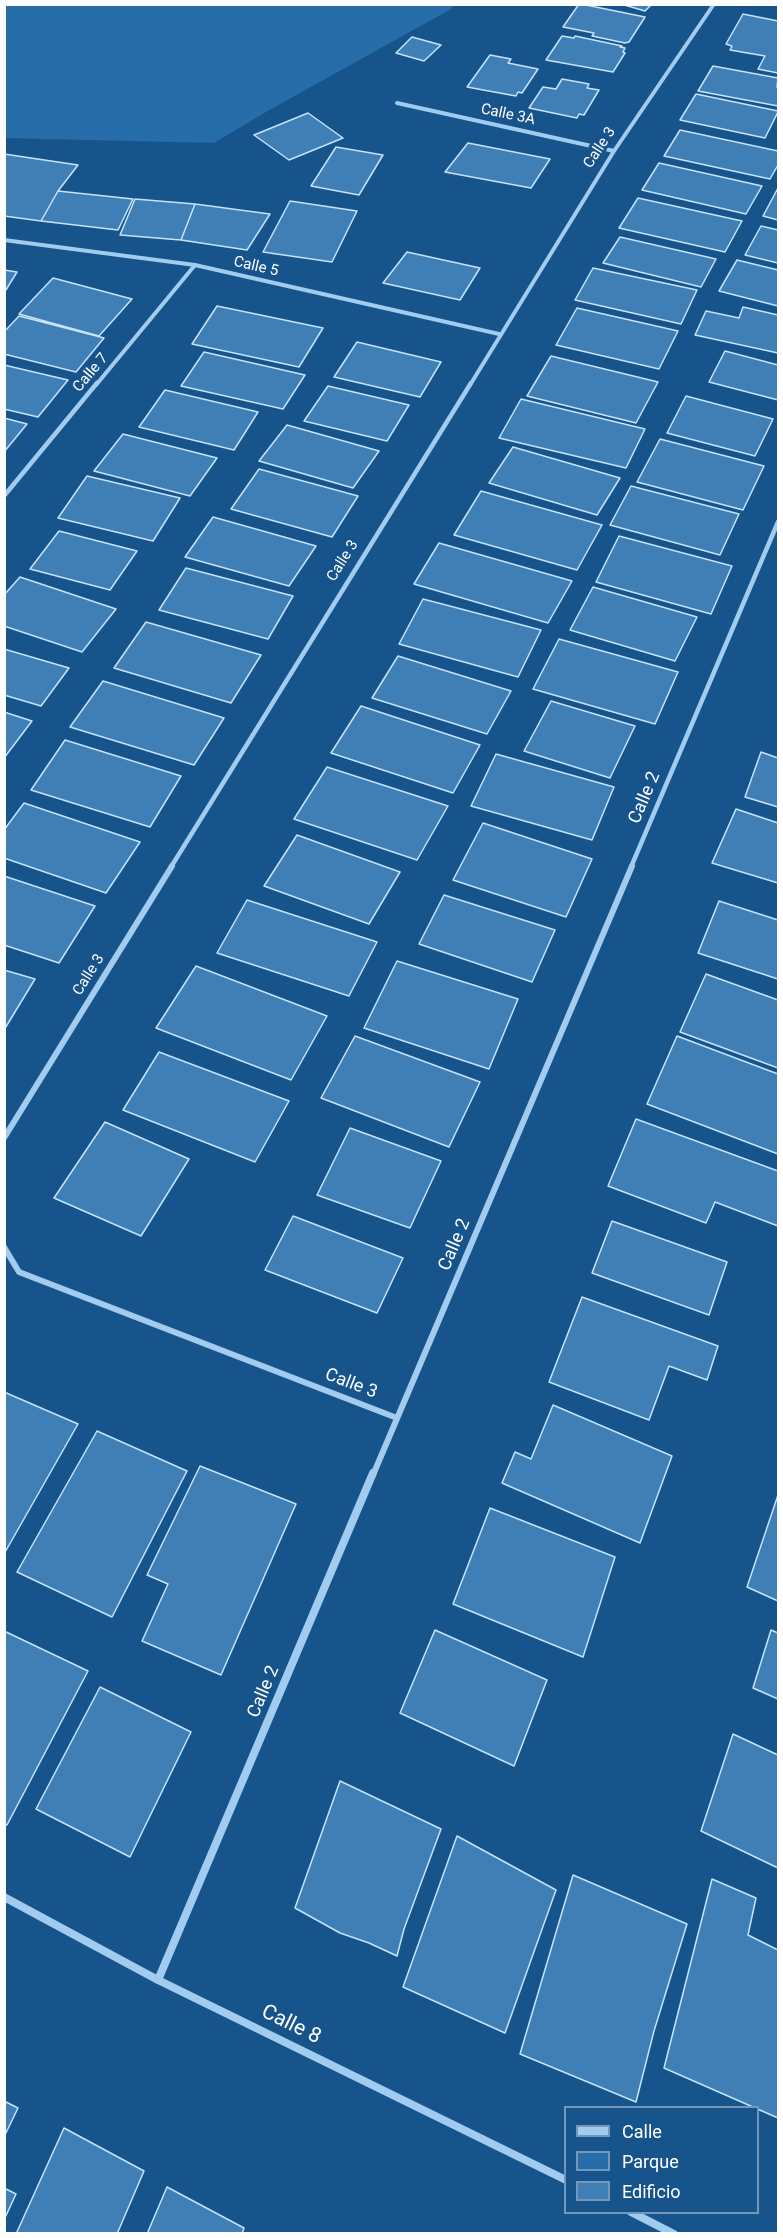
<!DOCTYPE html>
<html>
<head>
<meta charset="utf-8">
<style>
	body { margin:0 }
	#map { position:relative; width:783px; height:2238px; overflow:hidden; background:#17548c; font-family:Roboto,sans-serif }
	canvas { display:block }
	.frame { position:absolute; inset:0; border:6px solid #fff; pointer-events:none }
	.legend { position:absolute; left:564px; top:2106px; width:195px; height:108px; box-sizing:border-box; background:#17548c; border:2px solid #7498ba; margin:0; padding:8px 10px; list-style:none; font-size:18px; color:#fff }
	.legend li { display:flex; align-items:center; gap:12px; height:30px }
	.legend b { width:30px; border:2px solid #7498ba }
</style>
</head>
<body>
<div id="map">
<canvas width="783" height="2238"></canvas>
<div class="frame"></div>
<ul class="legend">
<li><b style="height:8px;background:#a1cbef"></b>Calle</li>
<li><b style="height:16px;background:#266da9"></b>Parque</li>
<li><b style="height:16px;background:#3f7fb5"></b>Edificio</li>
</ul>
</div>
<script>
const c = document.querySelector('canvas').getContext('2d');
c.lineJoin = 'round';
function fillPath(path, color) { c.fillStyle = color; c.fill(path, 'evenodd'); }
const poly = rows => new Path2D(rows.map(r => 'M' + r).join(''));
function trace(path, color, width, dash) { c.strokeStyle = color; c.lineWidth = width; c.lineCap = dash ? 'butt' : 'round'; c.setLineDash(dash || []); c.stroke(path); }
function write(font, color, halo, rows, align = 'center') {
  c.font = font + ' Roboto,sans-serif'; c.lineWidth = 6; c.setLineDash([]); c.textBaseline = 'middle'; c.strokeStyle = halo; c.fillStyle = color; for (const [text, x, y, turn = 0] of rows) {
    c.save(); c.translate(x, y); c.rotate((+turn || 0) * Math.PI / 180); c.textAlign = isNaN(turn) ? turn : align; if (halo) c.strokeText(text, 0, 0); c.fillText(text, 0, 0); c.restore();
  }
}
fillPath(poly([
	[5,4,454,4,454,5,451,9,266,112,214,143,5,138]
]), '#266da9');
const building = poly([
	[579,4,581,4,645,17,629,42,625,43,592,36,594,33,563,27,579,4],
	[621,4,652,4,645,11,621,4],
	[743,14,778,21,778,73,758,69,765,56,730,50,732,46,726,44,743,14],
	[562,36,574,38,575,36,622,46,620,47,625,48,623,52,625,53,613,72,546,60,562,36],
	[412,37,441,45,424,61,396,53,412,37],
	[490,55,511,59,508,63,538,69,522,93,518,92,516,96,467,87,490,55],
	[713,66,778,78,777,87,778,87,778,106,698,91,713,66],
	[562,79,589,84,587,88,599,90,584,115,579,114,577,118,529,108,543,87,556,89,562,79],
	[696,94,778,111,778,112,765,138,680,120,696,94],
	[308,113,343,138,289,160,254,135,308,113],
	[680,130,778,151,778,165,770,179,664,156,680,130],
	[468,143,550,159,531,188,445,172,468,143],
	[336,147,383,155,359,195,311,186,336,147],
	[4,154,78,165,58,191,41,221,4,216,4,154],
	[659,163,762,186,746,214,642,190,659,163],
	[778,188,778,220,763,216,778,188],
	[58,191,133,199,118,230,41,221,58,191],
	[638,198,742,221,725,252,619,228,638,198],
	[135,199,195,204,181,240,120,235,135,199],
	[290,201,357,211,332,262,263,252,290,201],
	[195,204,270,214,247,250,181,240,195,204],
	[761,226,778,230,778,263,745,255,761,226],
	[620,237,716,259,701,287,603,263,620,237],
	[407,252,480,268,460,300,383,283,407,252],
	[737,260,778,270,778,306,719,291,737,260],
	[593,268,697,290,681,324,575,300,593,268],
	[4,270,17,272,4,293,4,270],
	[53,278,132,299,99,336,19,314,53,278],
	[217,306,323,328,299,367,192,344,217,306],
	[743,307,778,315,778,353,695,335,706,311,739,318,743,307],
	[577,308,678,331,659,369,556,345,577,308],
	[19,316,104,338,76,372,4,354,4,332,19,316],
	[357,342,441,362,420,397,334,377,357,342],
	[725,351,778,365,778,400,709,382,725,351],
	[204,352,305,375,283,409,181,386,204,352],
	[551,356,658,382,636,423,527,396,551,356],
	[4,365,68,380,38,417,4,409,4,365],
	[328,386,409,405,387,441,304,421,328,386],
	[165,390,258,412,234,450,139,427,165,390],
	[686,396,773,419,755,456,667,433,686,396],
	[521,399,645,429,626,468,499,438,521,399],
	[4,418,27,424,4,452,4,418],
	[287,425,379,451,353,488,259,461,287,425],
	[123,434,217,458,190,496,94,471,123,434],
	[660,439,764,466,743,510,637,482,660,439],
	[513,447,620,478,597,515,489,483,513,447],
	[259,469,358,496,332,537,231,509,259,469],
	[87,476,180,498,153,541,58,518,87,476],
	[631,486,739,514,720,555,610,525,631,486],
	[481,491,602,525,577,570,454,535,481,491],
	[213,517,316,546,289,586,185,557,213,517],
	[59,531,137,551,110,590,30,569,59,531],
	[619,536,732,566,711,614,596,582,619,536],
	[439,543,572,581,548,623,414,584,439,543],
	[186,568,293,596,268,639,159,610,186,568],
	[20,577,116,609,82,652,4,626,4,595,20,577],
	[593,587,697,617,675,661,570,630,593,587],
	[423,599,541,630,518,677,399,644,423,599],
	[146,622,261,655,231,703,114,668,146,622],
	[559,639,678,672,655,724,533,689,559,639],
	[4,649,69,668,41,706,4,695,4,649],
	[398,656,511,691,487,734,372,698,398,656],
	[103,681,224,718,194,765,70,727,103,681],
	[551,701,635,726,610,778,524,751,551,701],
	[361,706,480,745,453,793,331,753,361,706],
	[4,712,32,721,4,758,4,712],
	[65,740,181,776,150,827,31,790,65,740],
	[761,752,778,758,778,807,745,797,761,752],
	[496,754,614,787,592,840,471,806,496,754],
	[327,767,448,806,417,860,294,819,327,767],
	[24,803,140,842,106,893,4,858,4,830,24,803],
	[736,809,778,823,778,883,712,863,736,809],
	[483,823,592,859,566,917,453,880,483,823],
	[297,835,400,872,369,924,264,886,297,835],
	[4,876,95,906,59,963,4,945,4,876],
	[444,895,555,930,532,982,419,944,444,895],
	[247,900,377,942,349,996,217,953,247,900],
	[719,901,778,920,778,979,698,953,719,901],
	[397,961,518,999,489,1069,364,1028,397,961],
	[196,966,327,1016,291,1080,156,1028,196,966],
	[4,970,35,979,4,1030,4,970],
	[706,974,778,1000,778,1068,680,1032,706,974],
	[355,1036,480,1082,449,1147,321,1098,355,1036],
	[677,1036,778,1074,778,1154,647,1104,677,1036],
	[159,1052,289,1101,255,1162,123,1110,159,1052],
	[636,1119,778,1171,778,1226,715,1202,706,1223,608,1186,636,1119],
	[105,1122,189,1159,141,1236,54,1198,105,1122],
	[350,1128,441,1161,410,1228,317,1195,350,1128],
	[293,1216,403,1258,377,1313,265,1270,293,1216],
	[612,1221,727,1262,709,1315,592,1273,612,1221],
	[582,1297,718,1346,707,1380,669,1366,649,1420,549,1382,582,1297],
	[4,1392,78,1424,4,1554,4,1392],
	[553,1405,672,1456,640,1543,502,1483,515,1452,531,1459,553,1405],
	[97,1431,187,1471,112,1617,17,1572,97,1431],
	[200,1466,296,1504,221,1675,142,1641,168,1584,147,1575,200,1466],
	[778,1495,778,1601,747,1587,778,1495],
	[490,1508,615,1557,583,1657,453,1604,490,1508],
	[435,1630,547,1680,514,1766,400,1713,435,1630],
	[771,1630,778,1633,778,1699,753,1688,771,1630],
	[4,1631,88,1671,7,1825,4,1824,4,1631],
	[100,1687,191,1732,130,1857,36,1809,100,1687],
	[733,1734,778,1755,778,1868,701,1831,733,1734],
	[340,1781,441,1829,404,1929,397,1956,369,1943,340,1933,295,1908,340,1781],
	[457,1836,556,1890,505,2033,403,1987,457,1836],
	[573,1875,687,1924,654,2031,636,2102,520,2054,573,1875],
	[712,1879,756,1898,748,1935,778,1950,778,2118,664,2068,712,1879],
	[4,2101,18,2108,4,2137,4,2101],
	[64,2128,144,2171,117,2234,16,2234,64,2128],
	[167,2187,244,2228,242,2234,147,2234,167,2187],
	[4,2188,16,2194,4,2220,4,2188]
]);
fillPath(building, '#3f7fb5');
trace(building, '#c7e3fb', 1.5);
trace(poly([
	[397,103,614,151],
	[4,240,195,265,499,334],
	[96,385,195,265],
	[470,385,614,151,714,4]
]), '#a1cbef', 4);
trace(poly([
	[4,496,97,383],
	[171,867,471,383],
	[631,867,778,522]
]), '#a1cbef', 4.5);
trace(poly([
	[4,1138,172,866],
	[4,1247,19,1272,397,1418],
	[373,1475,632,866]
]), '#a1cbef', 6);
trace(poly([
	[4,1897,158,1980,566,2180],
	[158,1980,373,1473],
	[631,2212,674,2234]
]), '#a1cbef', 8);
write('15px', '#fff', '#17548c', [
	["Calle 3A",508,115,12],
	["Calle 3",600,148,-57],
	["Calle 5",256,267,13],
	["Calle 7",91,373,-50],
	["Calle 3",343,561,-58],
	["Calle 3",89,975,-58]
]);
write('18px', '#fff', '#17548c', [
	["Calle 2",645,798,-67],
	["Calle 2",455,1245,-67],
	["Calle 3",351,1384,21],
	["Calle 2",264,1692,-67]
]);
write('21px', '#fff', '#17548c', [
	["Calle 8",291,2025,26]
]);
</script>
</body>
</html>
